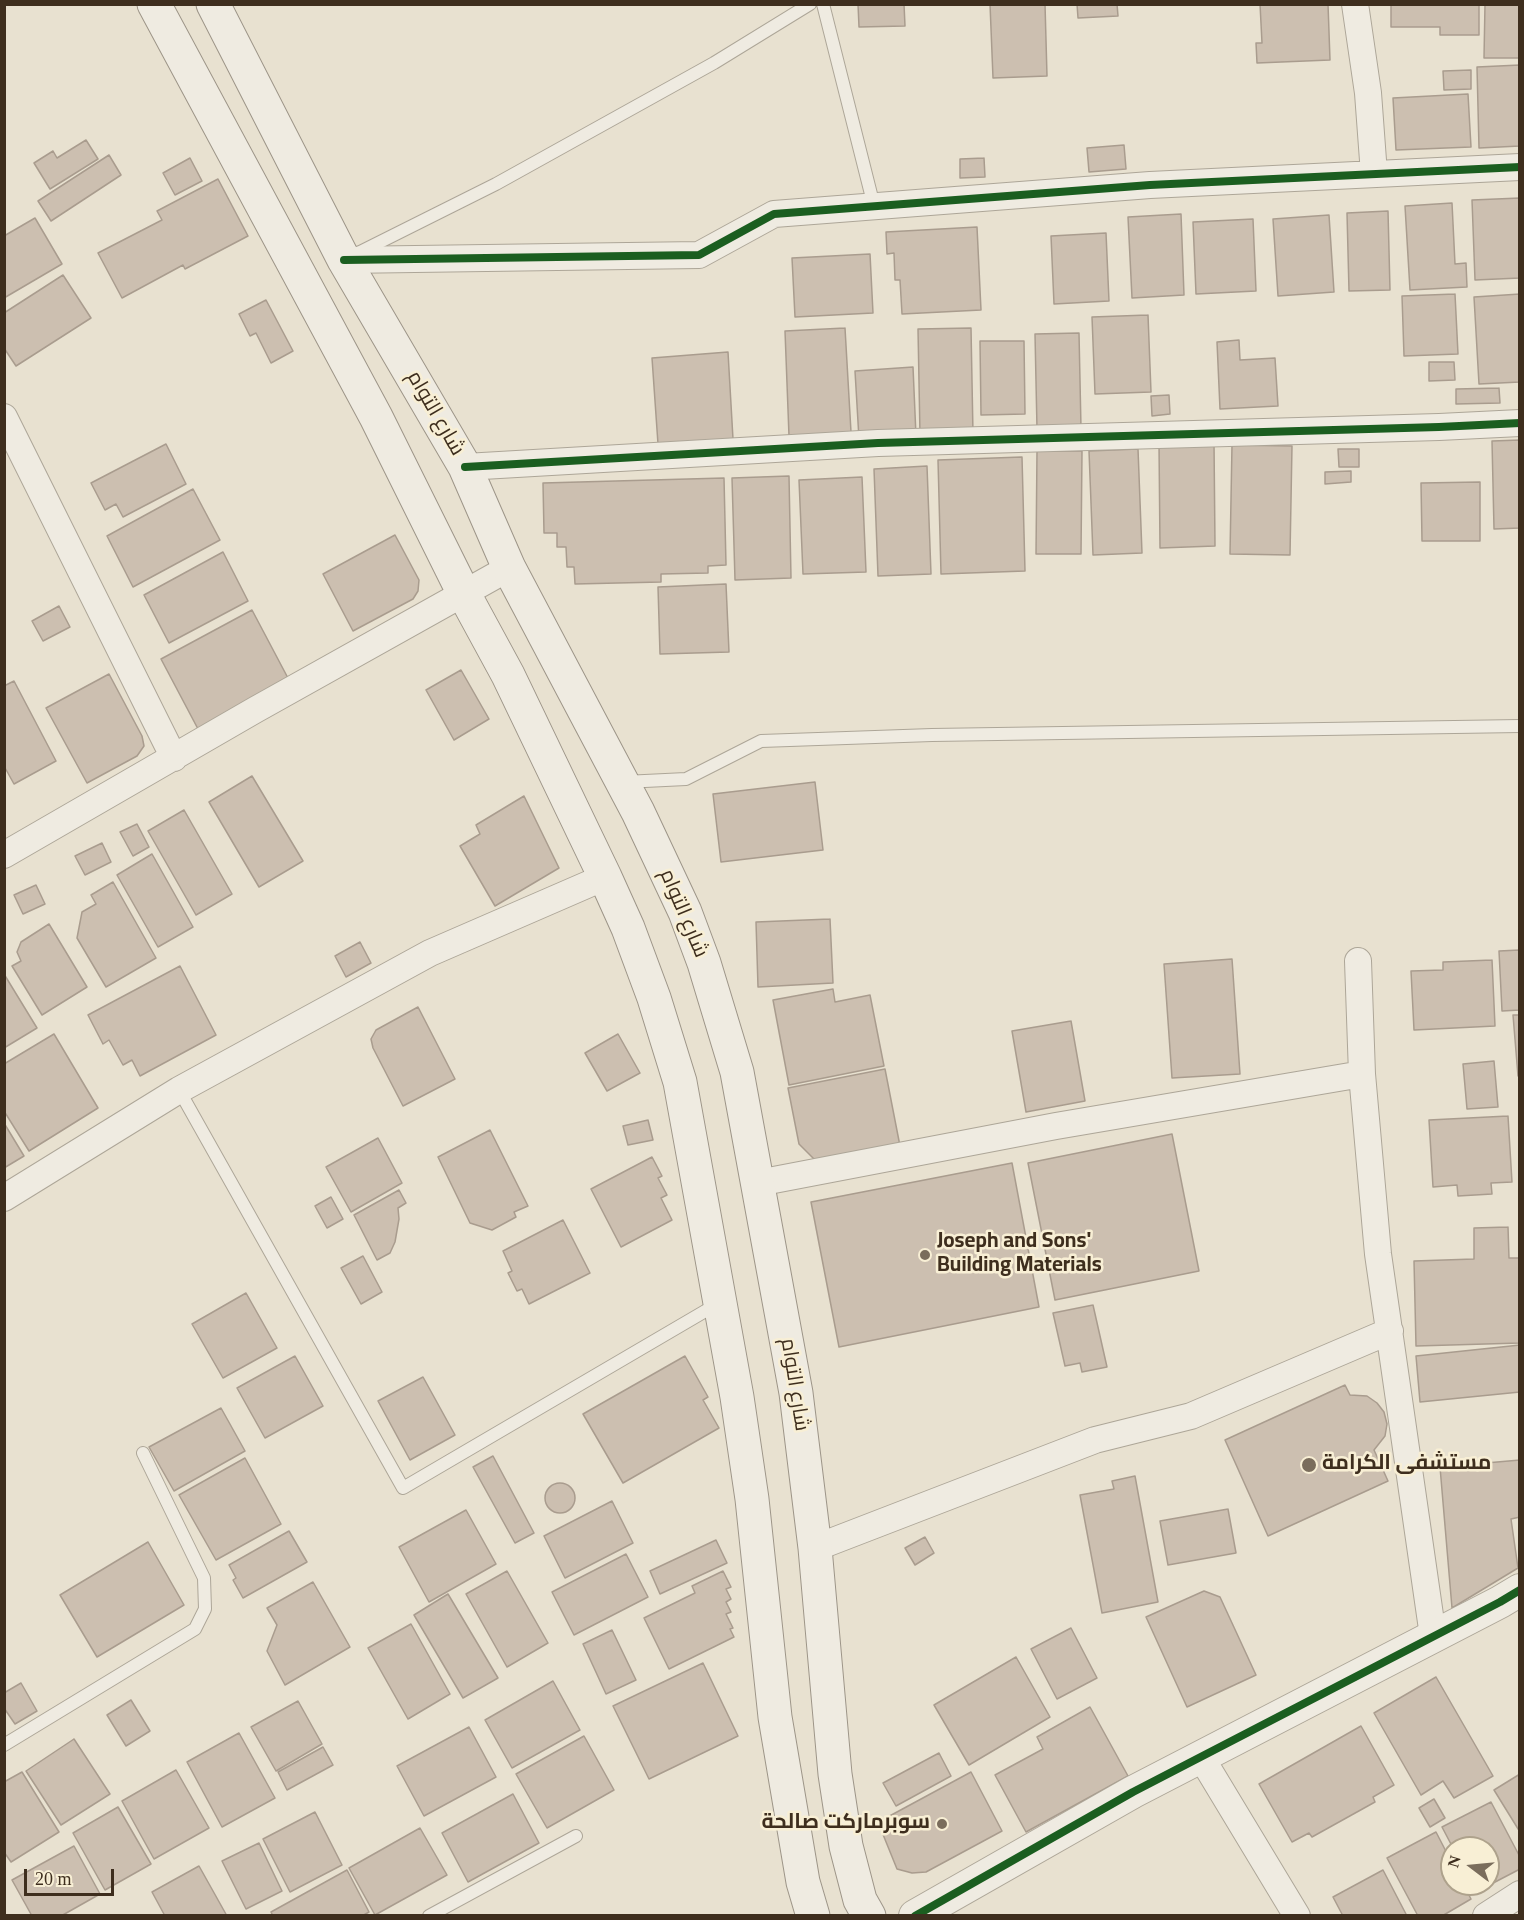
<!DOCTYPE html>
<html>
<head>
<meta charset="utf-8">
<style>
	body { margin:0 }
	#map { position:relative; width:1524px; height:1920px; overflow:hidden; background:#e8e1d0; font-family:Georgia,serif }
	canvas { display:block }
	.frame { position:absolute; inset:0; border:6px solid #3e2e1e; pointer-events:none }
	.north { position:absolute; left:1440px; top:1836px; width:60px; height:60px; box-sizing:border-box; background:#f8efd5; border:2px solid #aea28c; border-radius:50%; rotate:286deg; font-size:16px; font-weight:700; line-height:24px; text-align:center; color:#3e2e1e }
	.north::after { content:''; display:block; margin:auto; width:21px; height:27px; background:#7a6d5c; clip-path:polygon(50% 0,100% 100%,50% 72%,0 100%) }
	.scale { position:absolute; left:24px; top:1869px; width:90px; height:27px; box-sizing:border-box; border:3px solid #3e2e1e; border-top:0; padding-left:8px; font-size:18px; line-height:21px; white-space:nowrap; color:#3e2e1e; -webkit-text-stroke:4px #f8efd5; paint-order:stroke }
</style>
</head>
<body>
<div id="map">
<canvas width="1524" height="1920"></canvas>
<div class="frame"></div>
<div class="north">N</div>
<div class="scale">20 m</div>
</div>
<script>
const c = document.querySelector('canvas').getContext('2d');
c.lineJoin = 'round';
function fillPath(path, color) { c.fillStyle = color; c.fill(path, 'evenodd'); }
const poly = rows => new Path2D(rows.map(r => 'M' + r).join(''));
function trace(path, color, width, dash) { c.strokeStyle = color; c.lineWidth = width; c.lineCap = dash ? 'butt' : 'round'; c.setLineDash(dash || []); c.stroke(path); }
function write(font, color, halo, rows, align = 'center') {
  c.font = font + ' Georgia,Cairo,serif'; c.lineWidth = 5; c.setLineDash([]); c.textBaseline = 'middle'; c.strokeStyle = halo; c.fillStyle = color; for (const [text, x, y, turn = 0] of rows) {
    c.save(); c.translate(x, y); c.rotate((+turn || 0) * Math.PI / 180); c.textAlign = isNaN(turn) ? turn : align; if (halo) c.strokeText(text, 0, 0); c.fillText(text, 0, 0); c.restore();
  }
}
const building = poly([
	[858,4,904,4,905,26,859,27,858,4],
	[990,4,1045,4,1047,76,993,78,990,4],
	[1077,4,1117,4,1118,16,1078,18,1077,4],
	[1260,4,1328,4,1330,60,1257,63,1256,43,1262,43,1260,4],
	[1391,4,1479,4,1479,35,1440,35,1440,27,1391,27,1391,4],
	[1485,4,1520,4,1520,58,1484,58,1485,4],
	[1520,65,1520,146,1479,148,1477,67,1520,65],
	[1471,70,1471,89,1444,90,1443,71,1471,70],
	[1468,94,1471,147,1396,150,1393,98,1468,94],
	[86,140,98,159,50,189,34,163,53,151,57,158,86,140],
	[1124,145,1126,169,1089,172,1087,148,1124,145],
	[109,155,121,175,51,221,38,201,109,155],
	[190,158,202,181,175,195,163,173,190,158],
	[984,158,985,177,960,178,960,159,984,158],
	[218,179,248,236,185,269,183,265,122,298,98,253,162,220,157,211,218,179],
	[1520,198,1520,278,1475,280,1472,200,1520,198],
	[1452,203,1455,264,1466,263,1467,287,1410,290,1405,206,1452,203],
	[1388,211,1390,290,1349,291,1347,213,1388,211],
	[1181,214,1184,295,1132,298,1128,217,1181,214],
	[1329,215,1334,292,1278,296,1273,219,1329,215],
	[35,218,62,264,4,298,4,236,35,218],
	[1253,219,1256,291,1196,294,1193,222,1253,219],
	[977,227,981,310,902,314,900,280,895,280,894,253,887,254,886,232,977,227],
	[1106,233,1109,301,1054,304,1051,236,1106,233],
	[870,254,873,313,795,317,792,258,870,254],
	[63,275,91,318,16,366,4,348,4,313,63,275],
	[1455,294,1458,354,1404,356,1402,296,1455,294],
	[1520,294,1520,382,1479,384,1474,297,1520,294],
	[266,300,293,351,271,363,256,333,250,336,239,314,266,300],
	[1148,315,1151,392,1095,394,1092,317,1148,315],
	[845,328,851,432,789,436,785,331,845,328],
	[971,328,973,434,920,435,918,329,971,328],
	[1079,333,1081,428,1037,429,1035,334,1079,333],
	[1239,340,1240,360,1275,358,1278,406,1220,409,1217,342,1239,340],
	[980,341,1024,341,1025,414,981,415,980,341],
	[728,352,733,439,658,444,652,358,728,352],
	[1429,362,1454,362,1455,380,1429,381,1429,362],
	[913,367,916,436,859,439,855,371,913,367],
	[1499,388,1500,403,1456,404,1456,389,1499,388],
	[1169,395,1170,414,1152,416,1151,396,1169,395],
	[1520,440,1520,528,1494,529,1492,441,1520,440],
	[1214,442,1215,546,1160,548,1159,443,1214,442],
	[166,444,186,484,123,517,116,504,105,510,91,483,166,444],
	[1232,445,1292,446,1290,555,1230,554,1232,445],
	[1138,449,1142,553,1093,555,1089,451,1138,449],
	[1338,449,1359,449,1359,467,1339,467,1338,449],
	[1037,451,1082,451,1081,554,1036,554,1037,451],
	[1022,457,1025,571,941,574,938,460,1022,457],
	[927,466,931,574,878,576,874,469,927,466],
	[1351,471,1351,482,1325,484,1325,472,1351,471],
	[789,476,791,578,735,580,732,478,789,476],
	[862,477,866,572,803,574,799,480,862,477],
	[724,478,726,565,708,566,708,573,661,574,661,582,575,584,574,567,567,567,566,547,557,547,557,533,544,533,543,483,724,478],
	[1480,482,1480,541,1422,541,1421,483,1480,482],
	[193,489,220,540,133,587,107,536,193,489],
	[395,535,419,580,418,591,413,599,353,631,323,574,395,535],
	[223,552,248,601,169,643,144,595,223,552],
	[726,584,729,652,660,654,658,587,726,584],
	[59,606,70,627,43,641,32,621,59,606],
	[252,610,289,680,198,729,161,659,252,610],
	[461,670,489,719,454,740,426,690,461,670],
	[109,674,142,736,144,746,137,756,87,783,46,708,109,674],
	[14,681,56,761,14,784,4,766,4,686,14,681],
	[252,776,303,861,259,887,209,802,252,776],
	[815,782,823,850,721,862,713,794,815,782],
	[524,796,559,868,495,906,460,846,480,834,476,825,524,796],
	[184,810,232,894,196,915,148,831,184,810],
	[137,824,149,847,133,856,120,832,137,824],
	[102,843,111,862,85,875,75,856,102,843],
	[152,854,193,927,158,947,117,875,152,854],
	[113,882,156,958,106,987,77,938,82,912,96,904,91,895,113,882],
	[36,885,45,904,23,914,14,895,36,885],
	[830,919,833,983,758,987,756,922,830,919],
	[49,924,87,987,42,1015,12,966,21,961,17,952,21,942,49,924],
	[360,942,371,963,346,977,335,956,360,942],
	[1520,950,1520,1010,1502,1011,1499,951,1520,950],
	[1232,959,1240,1074,1172,1078,1164,964,1232,959],
	[1492,960,1495,1026,1414,1030,1411,971,1443,970,1443,962,1492,960],
	[180,966,216,1035,140,1076,132,1060,123,1065,109,1040,103,1044,88,1015,180,966],
	[4,974,37,1028,4,1048,4,974],
	[833,989,835,1002,870,995,884,1066,789,1085,773,1000,833,989],
	[418,1007,455,1079,403,1106,373,1048,371,1039,376,1030,418,1007],
	[1513,1015,1520,1015,1520,1076,1518,1076,1513,1015],
	[1071,1021,1085,1101,1026,1112,1012,1031,1071,1021],
	[54,1034,98,1108,29,1151,4,1111,4,1064,54,1034],
	[618,1034,640,1073,607,1091,585,1053,618,1034],
	[1494,1061,1498,1107,1467,1109,1463,1064,1494,1061],
	[885,1069,900,1146,817,1162,799,1144,788,1088,885,1069],
	[1508,1116,1512,1182,1491,1183,1492,1194,1458,1196,1457,1185,1433,1187,1429,1120,1508,1116],
	[648,1120,653,1140,628,1145,623,1126,648,1120],
	[4,1123,24,1156,4,1168,4,1123],
	[490,1130,528,1206,514,1212,516,1217,492,1230,470,1223,438,1157,490,1130],
	[1172,1134,1199,1271,1055,1300,1028,1163,1172,1134],
	[378,1138,402,1183,351,1212,326,1167,378,1138],
	[652,1157,662,1176,658,1178,667,1195,661,1198,672,1220,621,1247,591,1189,652,1157],
	[1012,1163,1039,1307,839,1347,811,1202,1012,1163],
	[399,1190,406,1203,398,1208,399,1219,395,1242,390,1253,377,1260,354,1215,399,1190],
	[331,1197,343,1219,327,1228,315,1206,331,1197],
	[563,1220,590,1273,529,1304,522,1289,517,1291,508,1273,512,1271,503,1251,563,1220],
	[1508,1227,1509,1258,1520,1258,1520,1343,1416,1346,1414,1261,1474,1259,1474,1228,1508,1227],
	[363,1256,382,1292,361,1304,341,1268,363,1256],
	[246,1293,277,1348,223,1378,192,1324,246,1293],
	[1093,1305,1107,1367,1082,1372,1080,1363,1065,1366,1053,1313,1093,1305],
	[1520,1345,1520,1392,1420,1402,1416,1356,1520,1345],
	[295,1356,323,1406,265,1438,237,1388,295,1356],
	[685,1356,708,1397,703,1400,719,1428,623,1483,583,1414,685,1356],
	[423,1377,455,1435,410,1460,378,1401,423,1377],
	[1345,1385,1350,1395,1367,1396,1377,1403,1384,1412,1387,1424,1385,1436,1374,1450,1388,1481,1268,1536,1225,1440,1345,1385],
	[221,1408,245,1451,174,1491,149,1447,221,1408],
	[493,1456,534,1533,515,1543,473,1467,493,1456],
	[245,1458,281,1524,216,1560,179,1495,245,1458],
	[1520,1460,1520,1517,1511,1519,1518,1568,1452,1608,1440,1467,1520,1460],
	[1135,1476,1158,1602,1102,1613,1080,1495,1114,1489,1112,1481,1135,1476],
	'545 1498a15 15 0 1 1 30 0a15 15 0 1 1-30 0Z',
	[612,1501,633,1543,565,1578,544,1536,612,1501],
	[1228,1509,1236,1553,1168,1565,1160,1521,1228,1509],
	[466,1510,496,1564,429,1602,399,1547,466,1510],
	[289,1531,307,1562,243,1598,233,1580,236,1578,229,1565,289,1531],
	[925,1537,934,1553,915,1565,905,1548,925,1537],
	[716,1540,727,1563,660,1594,650,1571,716,1540],
	[148,1542,184,1605,97,1657,60,1595,148,1542],
	[626,1554,648,1597,574,1635,552,1592,626,1554],
	[507,1571,548,1643,507,1667,466,1594,507,1571],
	[723,1571,731,1587,726,1589,731,1599,726,1602,731,1612,726,1614,733,1628,730,1629,734,1637,669,1669,644,1618,695,1593,692,1586,723,1571],
	[313,1582,350,1647,285,1685,267,1651,277,1625,267,1608,313,1582],
	[1204,1591,1220,1597,1256,1675,1187,1707,1146,1617,1204,1591],
	[448,1594,498,1678,463,1698,414,1615,448,1594],
	[411,1624,450,1694,408,1719,368,1648,411,1624],
	[1071,1628,1097,1678,1057,1699,1031,1649,1071,1628],
	[612,1630,636,1680,606,1694,583,1644,612,1630],
	[1016,1657,1050,1717,969,1765,934,1705,1016,1657],
	[703,1663,738,1736,649,1779,613,1706,703,1663],
	[1436,1677,1493,1776,1454,1798,1443,1781,1421,1795,1374,1713,1436,1677],
	[553,1681,580,1730,512,1768,485,1720,553,1681],
	[21,1683,37,1711,15,1724,4,1708,4,1693,21,1683],
	[131,1700,150,1731,126,1746,107,1715,131,1700],
	[298,1701,322,1744,276,1771,251,1727,298,1701],
	[1090,1707,1128,1776,1026,1832,995,1775,1043,1749,1037,1737,1090,1707],
	[1361,1726,1394,1785,1373,1797,1375,1802,1312,1837,1309,1833,1292,1842,1259,1784,1361,1726],
	[469,1727,496,1777,424,1816,397,1766,469,1727],
	[239,1733,275,1798,222,1827,187,1762,239,1733],
	[584,1736,614,1790,547,1828,516,1774,584,1736],
	[74,1739,110,1794,61,1825,26,1771,74,1739],
	[323,1747,333,1765,287,1790,278,1772,323,1747],
	[939,1753,951,1776,896,1806,883,1783,939,1753],
	[176,1770,209,1828,154,1859,122,1801,176,1770],
	[22,1772,59,1832,11,1862,4,1852,4,1782,22,1772],
	[971,1772,1002,1831,926,1872,912,1873,897,1869,882,1832,889,1828,884,1819,971,1772],
	[1520,1774,1520,1832,1494,1790,1520,1774],
	[513,1794,539,1843,468,1882,442,1833,513,1794],
	[1434,1799,1445,1818,1430,1827,1419,1808,1434,1799],
	[1491,1802,1520,1857,1520,1869,1476,1892,1472,1884,1488,1884,1488,1848,1453,1848,1442,1827,1491,1802],
	[118,1807,151,1864,105,1890,73,1833,118,1807],
	[315,1812,342,1865,290,1892,263,1839,315,1812],
	[420,1828,447,1875,375,1915,349,1868,420,1828],
	[1436,1832,1452,1863,1452,1884,1463,1884,1471,1899,1442,1916,1418,1916,1387,1858,1436,1832],
	[259,1843,282,1891,246,1909,222,1861,259,1843],
	[74,1846,100,1894,61,1916,32,1916,12,1880,74,1846],
	[199,1866,227,1916,165,1916,152,1892,199,1866],
	[347,1870,369,1912,362,1916,273,1916,271,1912,347,1870],
	[1383,1870,1407,1916,1343,1916,1333,1897,1383,1870]
]);
fillPath(building, '#ccbfb0');
trace(building, '#a99c8e', 1.5);
const service = poly([
	[823,4,874,206],
	[356,254,496,184,714,63,810,4],
	[624,782,686,779,761,741,932,735,1520,726],
	[179,1090,403,1488,719,1303],
	[4,1745,195,1629,205,1609,204,1578,143,1453],
	[429,1916,576,1836]
]);
const minor = poly([
	[1355,4,1368,93,1374,174],
	[344,260,699,255,774,214,1150,185,1520,167],
	[4,417,174,758],
	[465,467,878,443,1439,427,1520,423],
	[4,855,255,710,509,568],
	[1358,961,1362,1074,1378,1254,1433,1636],
	[758,1183,1056,1126,1362,1074],
	[4,1198,179,1090,430,953,605,877],
	[815,1548,1095,1440,1191,1416,1390,1331],
	[1201,1757,1297,1916],
	[1486,1916,1520,1894]
]);
const tertiary = poly([
	[915,1916,1133,1792,1500,1602,1520,1590]
]);
const secondary = poly([
	[154,4,376,417,464,594,508,675,605,877,628,928,654,998,680,1082,737,1397,752,1499,775,1717,803,1882,813,1916],
	[213,4,344,260,465,467,509,568,638,812,685,912,704,963,737,1072,796,1393,815,1548,835,1774,846,1846,860,1900,869,1916]
]);
trace(service, '#ada698', 14);
trace(minor, '#ada698', 28);
trace(tertiary, '#ada698', 34);
trace(secondary, '#9d9588', 35);
trace(service, '#efebe1', 12);
trace(minor, '#efebe1', 26);
trace(tertiary, '#efebe1', 32);
trace(secondary, '#efebe1', 33);
trace(poly([
	[344,260,699,255,774,214,1150,185,1520,167],
	[465,467,878,443,1439,427,1520,423],
	[915,1916,1133,1792,1500,1602,1520,1590]
]), '#1b5e20', 8);
for (const [x, y, r, color] of [
	[925,1255,6,"#7a6d5c"],
	[1309,1465,8,"#7a6d5c"],
	[942,1824,6,"#7a6d5c"]
]) { const dot = new Path2D(); dot.arc(x, y, r, 0, 2 * Math.PI); c.fillStyle = color; c.fill(dot); trace(dot, '#f8efd5', 2); }
write('21px', '#3e2e1e', '#f8efd5', [
	["شارع التوام",434,414,60],
	["شارع التوام",682,914,67],
	["شارع التوام",793,1385,81]
]);
write('bold 21px', '#3e2e1e', '#f8efd5', [
	["Joseph and Sons'",937,1243],
	["Building Materials",937,1267],
	["مستشفى الكرامة",1322,1465],
	["سوبرماركت صالحة",930,1824,"right"]
], 'left');
</script>
</body>
</html>
